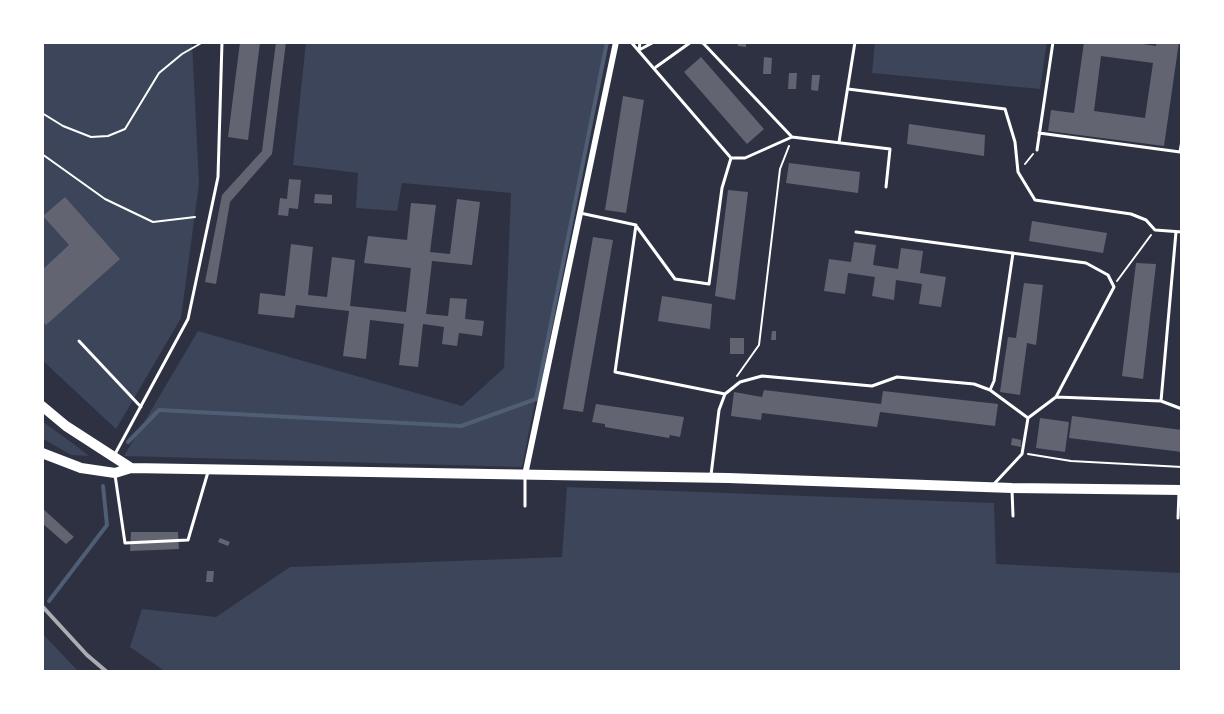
<!DOCTYPE html>
<html>
<head>
<meta charset="utf-8">
<style>
	body { margin:0 }
	#map { position:relative; width:1224px; height:714px; overflow:hidden; background:#2d3142; font-family:"PT Sans",sans-serif }
	canvas { display:block }
	.frame { position:absolute; inset:0; border:44px solid #fff; pointer-events:none }
</style>
</head>
<body>
<div id="map">
<canvas width="1224" height="714"></canvas>
<div class="frame"></div>
</div>
<script>
const c = document.querySelector('canvas').getContext('2d');
c.lineJoin = 'round';
function fillPath(path, color) { c.fillStyle = color; c.fill(path, 'evenodd'); }
const poly = rows => new Path2D(rows.map(r => 'M' + r).join(''));
function trace(path, color, width, dash) { c.strokeStyle = color; c.lineWidth = width; c.lineCap = dash ? 'butt' : 'round'; c.setLineDash(dash || []); c.stroke(path); }
fillPath(poly([
	[42,42,192,42,199,184,181,318,116,429,42,360],
	[306,42,607,42,522,467,124,456,198,331,462,406,504,368,511,193,402,183,397,211,356,208,358,173,293,165],
	[875,42,1047,42,1040,89,872,73],
	[42,421,75,445,89,456,71,455,42,438],
	[567,487,994,503,996,564,1182,573,1182,672,166,672,130,647,142,609,216,617,290,567,562,557],
	[42,633,79,672,42,672]
]), '#3c4559');
trace(poly([
	[128,442,159,410,461,426,536,399,607,42],
	[49,601,107,525,103,486]
]), '#4f5d75', 4);
fillPath(poly([
	[240,42,260,42,248,140,228,137],
	[276,42,286,42,272,154,230,202,216,284,205,282,222,195,262,151],
	[738,42,746,42,746,47,738,46],
	[1084,42,1129,42,1156,46,1156,42,1179,42,1164,146,1048,131,1051,110,1074,113],
	[1101,56,1153,63,1145,118,1094,111],
	[701,57,764,129,747,144,684,72],
	[764,57,772,58,771,74,763,74],
	[789,73,797,73,796,89,788,89],
	[812,75,820,75,818,91,811,90],
	[623,96,644,100,626,213,605,210],
	[909,124,985,135,984,156,907,144],
	[789,163,860,172,858,193,786,183],
	[289,179,301,180,298,209,289,208,288,216,278,215,280,198,287,199],
	[728,190,748,192,735,300,715,296],
	[315,194,332,195,332,204,314,203],
	[65,197,120,259,46,325,42,321,42,270,69,245,43,216],
	[457,199,480,202,472,265,432,261,426,314,448,316,450,298,467,299,465,319,484,321,482,336,459,333,457,346,442,344,444,327,423,324,418,367,399,365,404,324,370,320,366,359,343,356,349,311,296,305,294,318,258,314,260,293,285,296,291,244,313,247,308,295,327,297,332,257,355,260,350,306,406,312,411,268,364,263,368,236,407,240,411,203,436,205,430,252,450,254],
	[1032,221,1107,233,1103,253,1029,241],
	[593,237,613,240,583,412,563,409],
	[854,242,876,245,873,265,898,269,901,248,923,251,920,273,946,277,941,307,919,304,922,284,896,280,894,300,872,296,875,277,848,273,845,294,824,291,829,259,851,262],
	[1136,263,1156,264,1143,379,1122,376],
	[1024,283,1043,285,1036,345,1027,343,1020,395,1000,392,1008,337,1016,338],
	[662,296,712,304,710,329,658,321],
	[772,331,776,331,776,340,771,340],
	[730,338,744,338,744,354,730,354],
	[764,390,881,404,883,391,998,404,995,426,880,412,877,427,762,413,761,420,731,416,734,392,762,397],
	[596,404,684,417,680,437,670,435,669,438,605,427,605,424,592,422],
	[1072,416,1182,430,1182,452,1069,438],
	[1040,418,1069,422,1065,452,1036,448],
	[1012,438,1021,440,1021,447,1011,445],
	[42,508,74,537,66,544,42,523],
	[131,532,178,532,179,549,130,551],
	[220,538,230,542,228,546,218,542],
	[207,571,214,571,213,582,206,582]
]), '#626471');
trace(poly([
	[42,113,63,126,91,137,108,136,125,129,159,73,182,54,203,42],
	[42,154,105,199,153,222,195,217],
	[1025,164,1033,154],
	[1117,281,1151,235],
	[737,376,759,345,780,169,789,146],
	[1028,454,1071,461,1182,467]
]), '#fff', 2);
trace(poly([
	[631,42,731,158,745,158,792,137,890,149,886,187],
	[697,42,703,43,792,137],
	[639,50,654,42],
	[639,50,640,42],
	[656,67,691,42],
	[848,89,1005,109,1015,142,1018,172,1035,200,1131,214,1146,220,1155,230,1182,232],
	[1039,133,1180,152,1182,140],
	[839,142,855,42],
	[1037,150,1053,42],
	[580,213,636,225,615,372,725,394],
	[637,227,675,279,709,284,722,188,731,158],
	[856,232,1086,263,1108,275,1114,287,1056,397,1028,418,1022,454,994,484],
	[79,341,141,407],
	[990,390,994,381,1013,253],
	[1056,397,1161,401,1182,409],
	[1161,401,1176,232],
	[115,454,188,319,218,177,222,42],
	[115,475,125,543,188,540,208,472],
	[711,475,719,410,725,394,740,382,762,376,872,386,897,377,974,384,990,390,1028,418],
	[525,478,525,506],
	[1012,490,1013,516],
	[1178,518,1179,492]
]), '#fff', 3);
trace(poly([
	[525,475,616,42]
]), '#fff', 6);
trace(poly([
	[42,406,66,426,131,468],
	[42,453,81,468,115,473,131,468,728,478,1012,488,1182,490]
]), '#fff', 10);
trace(poly([
	[42,606,87,655,107,672]
]), '#abadb3', 4);
</script>
</body>
</html>
